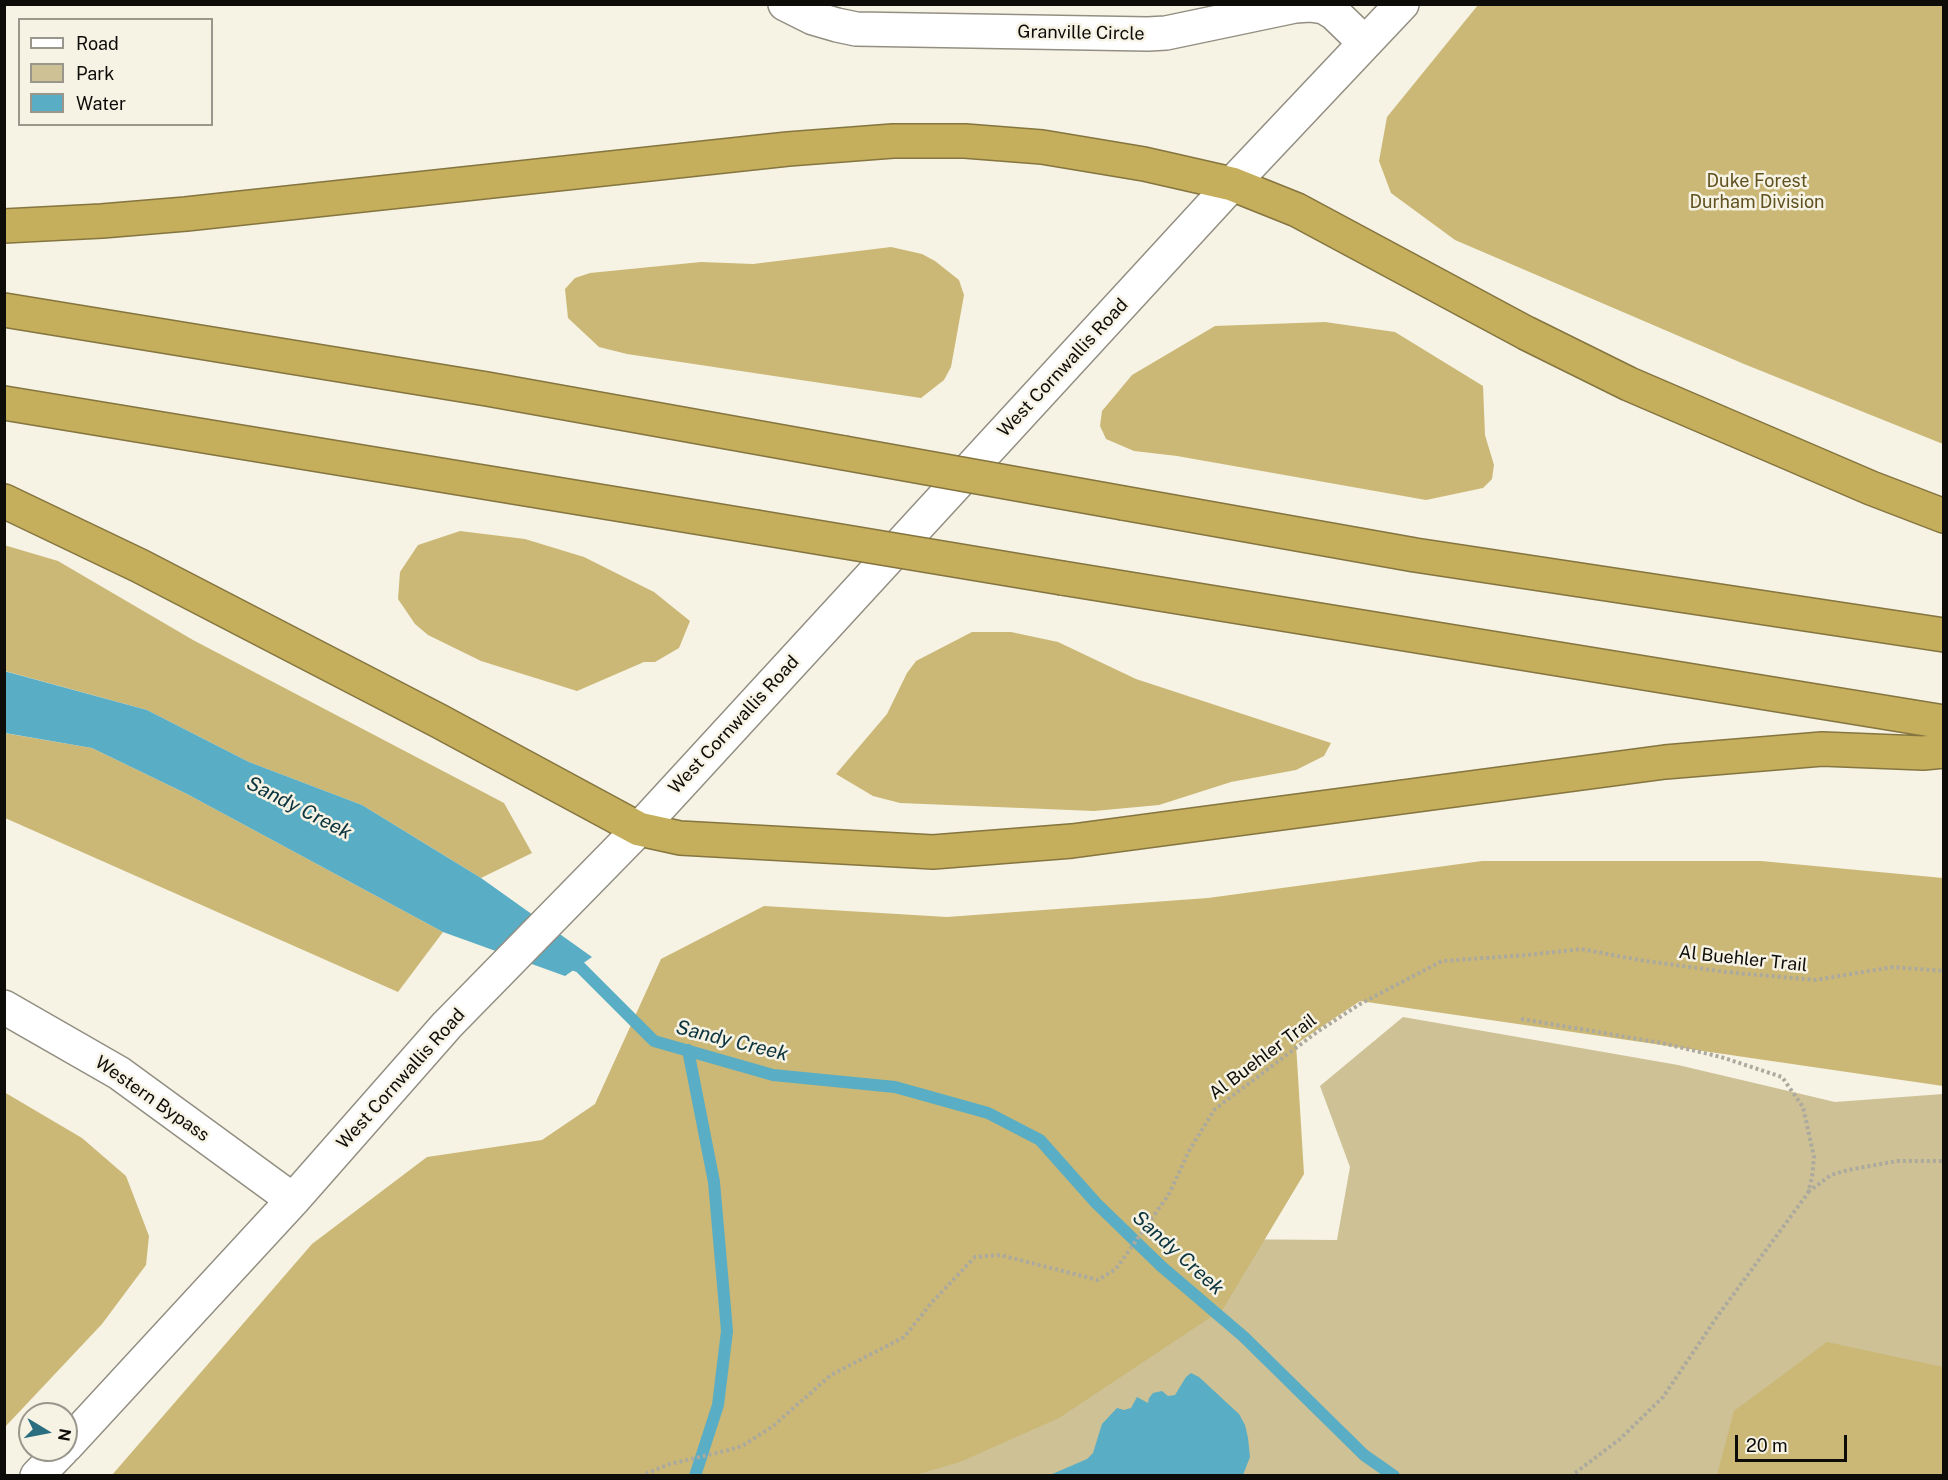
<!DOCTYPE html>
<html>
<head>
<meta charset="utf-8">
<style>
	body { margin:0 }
	#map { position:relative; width:1948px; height:1480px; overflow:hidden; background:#f6f2e4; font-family:"Public Sans",sans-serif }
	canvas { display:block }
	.frame { position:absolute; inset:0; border:6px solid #0d0c08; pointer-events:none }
	.legend { position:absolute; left:18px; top:18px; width:195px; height:108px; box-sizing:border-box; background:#f6f2e4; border:2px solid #99968c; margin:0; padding:8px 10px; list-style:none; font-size:18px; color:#0d0c08 }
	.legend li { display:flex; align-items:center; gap:12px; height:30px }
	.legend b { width:30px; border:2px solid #99968c }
	.north { position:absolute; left:18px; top:1402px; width:60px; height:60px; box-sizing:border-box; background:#f6f2e4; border:2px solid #99968c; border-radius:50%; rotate:100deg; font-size:16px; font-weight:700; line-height:24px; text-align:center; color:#0d0c08 }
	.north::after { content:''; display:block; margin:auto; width:21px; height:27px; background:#2b6e7f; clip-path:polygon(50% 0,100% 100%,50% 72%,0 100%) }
	.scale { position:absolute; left:1735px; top:1435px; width:112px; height:27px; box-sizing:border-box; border:3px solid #0d0c08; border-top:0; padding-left:8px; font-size:18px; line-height:21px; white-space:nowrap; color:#0d0c08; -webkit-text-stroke:4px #f6f2e4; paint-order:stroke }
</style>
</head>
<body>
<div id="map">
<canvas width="1948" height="1480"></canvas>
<div class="frame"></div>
<ul class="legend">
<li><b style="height:8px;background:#fff"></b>Road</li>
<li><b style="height:16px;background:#cdc195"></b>Park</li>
<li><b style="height:16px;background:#59adc4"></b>Water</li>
</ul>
<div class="north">N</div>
<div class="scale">20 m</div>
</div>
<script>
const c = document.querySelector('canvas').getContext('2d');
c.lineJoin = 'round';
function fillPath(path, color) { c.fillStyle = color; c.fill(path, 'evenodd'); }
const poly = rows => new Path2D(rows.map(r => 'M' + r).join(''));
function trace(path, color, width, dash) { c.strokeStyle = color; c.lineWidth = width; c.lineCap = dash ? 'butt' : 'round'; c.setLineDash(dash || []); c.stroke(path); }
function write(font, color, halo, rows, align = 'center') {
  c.font = font + ' "Public Sans",sans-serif'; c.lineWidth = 5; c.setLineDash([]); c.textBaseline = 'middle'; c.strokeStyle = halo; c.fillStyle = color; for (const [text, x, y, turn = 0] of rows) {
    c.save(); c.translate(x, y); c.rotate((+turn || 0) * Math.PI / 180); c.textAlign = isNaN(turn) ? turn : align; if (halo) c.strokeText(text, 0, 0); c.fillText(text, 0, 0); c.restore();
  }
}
fillPath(poly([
	[1403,1017,1678,1065,1835,1102,1943,1094,1943,1475,808,1476,1204,1239,1337,1240,1350,1167,1320,1086]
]), '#cdc195');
fillPath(poly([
	[1478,5,1943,5,1943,444,1744,364,1455,240,1391,193,1379,161,1387,117],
	[891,247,922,254,935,261,959,280,964,295,951,367,944,380,921,398,627,354,599,347,568,318,565,289,575,278,590,273,701,262,753,264],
	[1325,322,1395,332,1483,386,1485,435,1494,465,1492,479,1483,488,1426,500,1177,456,1134,451,1106,439,1100,426,1102,411,1132,375,1215,326],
	[460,531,525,539,584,557,654,592,690,621,679,648,655,662,644,662,577,691,481,661,428,635,415,624,398,599,400,572,418,545],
	[4,545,58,561,193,640,504,803,532,853,481,878,362,805,249,762,147,710,5,671],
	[972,632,1011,632,1058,642,1136,679,1331,743,1324,756,1296,770,1231,782,1159,805,1094,811,900,803,873,796,836,774,887,714,907,673,916,661],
	[4,733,92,748,187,794,443,932,398,992,5,818],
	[1482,861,1761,861,1943,878,1943,1086,1360,1001,1296,1044,1304,1174,1223,1309,1059,1418,960,1462,911,1476,112,1475,312,1244,427,1157,542,1140,595,1104,661,959,764,906,947,917,1208,898],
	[4,1092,82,1138,126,1176,149,1236,146,1265,102,1324,5,1427],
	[1827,1342,1943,1367,1943,1475,1717,1475,1734,1411]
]), '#cbb876');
fillPath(poly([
	[4,671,147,710,249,762,362,805,481,878,592,957,565,976,443,932,187,794,92,748,5,733],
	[1191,1373,1199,1377,1226,1402,1239,1414,1245,1425,1248,1438,1250,1457,1243,1475,1050,1475,1087,1459,1093,1453,1102,1424,1117,1408,1124,1410,1131,1408,1137,1397,1148,1403,1149,1398,1153,1393,1162,1391,1168,1396,1175,1395,1186,1377]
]), '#59adc4');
trace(poly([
	[564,961,580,967,654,1041,773,1075,895,1087,988,1113,1040,1140,1096,1203,1161,1266,1244,1337,1364,1455,1394,1476],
	[688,1050,714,1182,727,1331,718,1405,695,1476]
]), '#59adc4', 12);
const minor = poly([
	[785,4,813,18,837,25,856,29,1148,34,1166,33,1295,6,1310,5,1324,7,1334,13,1365,43],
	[4,1007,119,1073,293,1200],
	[66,1446,293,1200,447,1025,639,829,1232,184,1402,4],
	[37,1476,62,1450]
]);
const highway = poly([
	[4,226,102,221,186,214,788,149,893,141,965,141,1042,147,1144,164,1232,184,1297,210,1526,333,1629,384,1871,488,1944,516],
	[4,310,487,389,844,453],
	[4,403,756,527],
	[4,501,140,566,439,721,639,829,680,838,933,852,1072,841,1665,762,1822,749,1923,753,1944,751],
	[1123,503,1415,555,1944,635],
	[1062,578,1944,722]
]);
trace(minor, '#928f82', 36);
trace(highway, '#85753f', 36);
trace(poly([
	[1521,1019,1662,1043,1721,1057,1782,1077,1803,1107,1814,1157,1812,1177,1808,1193,1719,1314,1663,1397,1620,1439,1571,1476],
	[1808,1192,1831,1175,1848,1170,1897,1161,1944,1161],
	[640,1476,670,1464,729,1450,742,1446,773,1426,831,1375,904,1337,933,1301,975,1257,1000,1255,1098,1280,1116,1269,1169,1194,1190,1149,1215,1109,1317,1032,1360,1004,1442,961,1527,955,1581,949,1639,960,1726,972,1815,980,1893,967,1944,971]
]), '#aca99e', 4, [3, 3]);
trace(minor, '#fff', 33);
trace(highway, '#c5ae5c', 33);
const highwayBridge = poly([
	[844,453,1123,503],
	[756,527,1062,578]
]);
trace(highwayBridge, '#85753f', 36, []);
trace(highwayBridge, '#c5ae5c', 33);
write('18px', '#0d0c08', '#f6f2e4', [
	["Granville Circle",1081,33,1],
	["West Cornwallis Road",1063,368,-47],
	["West Cornwallis Road",734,725,-47],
	["Al Buehler Trail",1743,959,6],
	["Al Buehler Trail",1263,1057,-37],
	["West Cornwallis Road",401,1079,-48],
	["Western Bypass",152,1099,35]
]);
write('18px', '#605220', '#f6f2e4', [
	["Duke Forest",1757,181],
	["Durham Division",1757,202]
]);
write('italic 20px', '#0b343e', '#f6f2e4', [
	["Sandy Creek",299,808,27],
	["Sandy Creek",732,1041,14],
	["Sandy Creek",1178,1253,42]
]);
</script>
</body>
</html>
